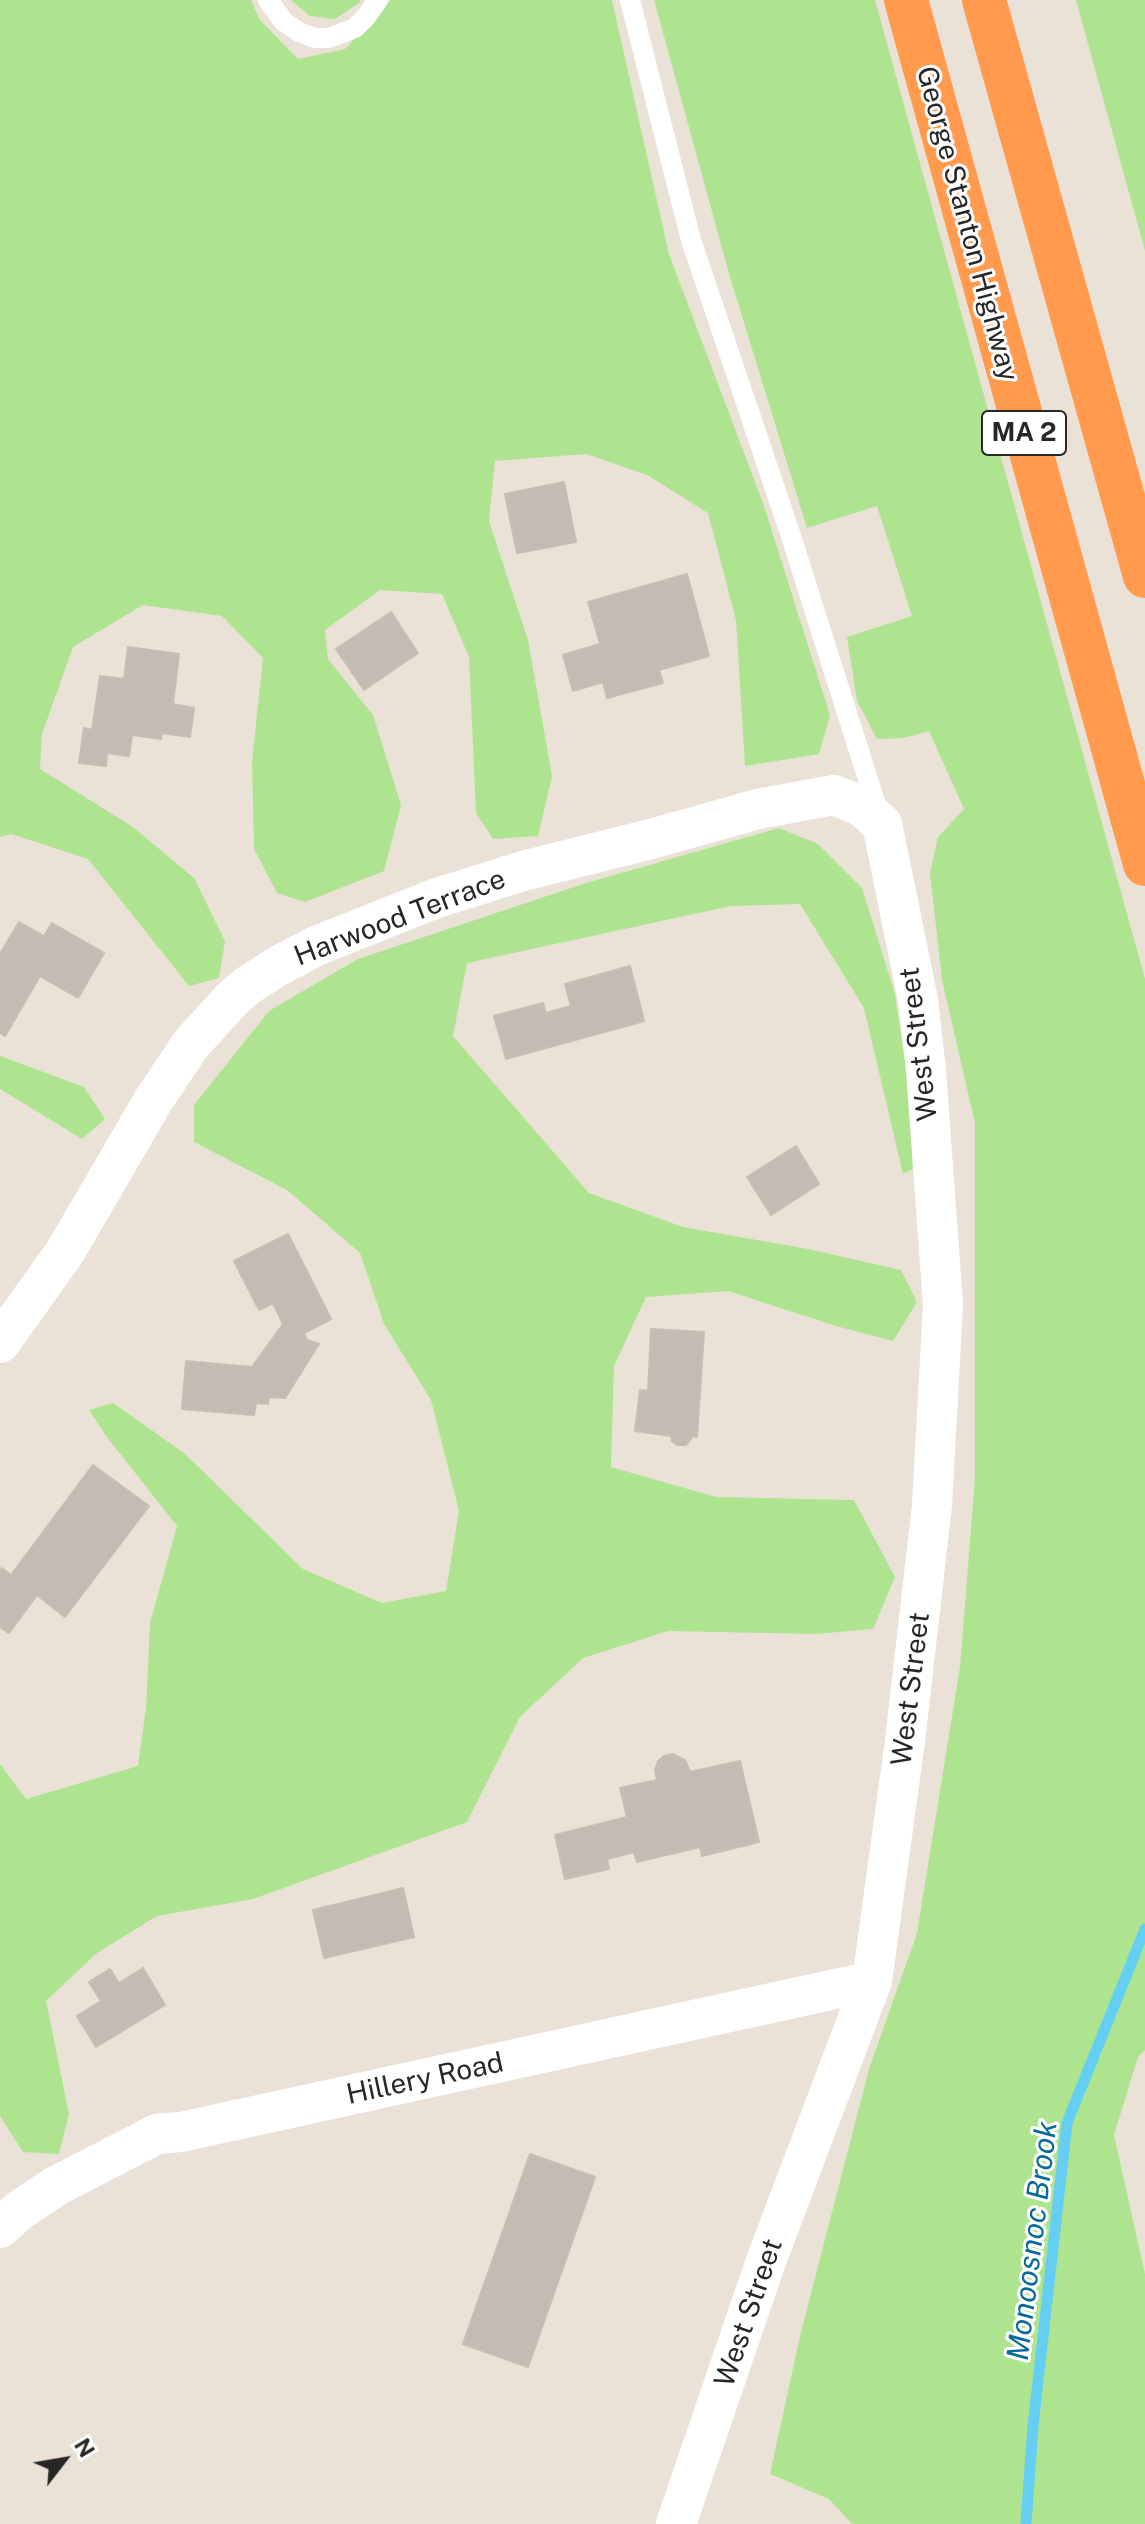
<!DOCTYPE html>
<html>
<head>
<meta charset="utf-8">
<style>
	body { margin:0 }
	#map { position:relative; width:1145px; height:2524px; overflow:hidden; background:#ebe2d7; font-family:"Public Sans",sans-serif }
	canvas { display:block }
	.north { position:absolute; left:24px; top:2420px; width:80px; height:80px; -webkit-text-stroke:6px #fff; paint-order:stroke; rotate:59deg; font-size:22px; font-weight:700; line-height:32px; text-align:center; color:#272727 }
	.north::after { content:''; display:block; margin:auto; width:28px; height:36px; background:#272727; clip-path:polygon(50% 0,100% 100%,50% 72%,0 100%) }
</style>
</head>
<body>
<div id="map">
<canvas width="1145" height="2524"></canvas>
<div class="north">N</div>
</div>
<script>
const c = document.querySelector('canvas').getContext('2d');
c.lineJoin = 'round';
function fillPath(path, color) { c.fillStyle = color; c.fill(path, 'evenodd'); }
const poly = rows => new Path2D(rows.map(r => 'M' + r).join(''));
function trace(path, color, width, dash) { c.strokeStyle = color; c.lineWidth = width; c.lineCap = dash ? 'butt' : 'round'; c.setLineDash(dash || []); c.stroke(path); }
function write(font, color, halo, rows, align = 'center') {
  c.font = font + ' "Public Sans",sans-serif'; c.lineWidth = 6; c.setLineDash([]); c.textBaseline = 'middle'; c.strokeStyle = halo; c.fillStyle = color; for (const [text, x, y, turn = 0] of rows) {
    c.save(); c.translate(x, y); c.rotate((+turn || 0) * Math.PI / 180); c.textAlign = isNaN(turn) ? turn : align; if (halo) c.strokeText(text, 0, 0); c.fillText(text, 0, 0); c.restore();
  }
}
fillPath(poly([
	[0,0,251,0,260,20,298,59,345,49,391,0,612,0,669,254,764,506,830,715,819,754,745,766,736,620,708,513,647,475,586,454,495,461,489,521,528,640,552,776,538,836,493,839,476,813,469,657,442,594,380,590,325,630,328,659,373,715,401,805,384,871,305,902,277,893,254,849,252,762,263,658,222,616,143,605,73,647,42,734,40,769,133,827,194,878,225,941,219,978,189,986,88,859,11,834,0,837],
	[291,0,360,0,359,3,335,19,310,16],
	[654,0,875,0,1145,979,1145,2050,1138,2057,1114,2135,1145,2274,1145,2524,852,2524,829,2499,770,2474,800,2336,869,2069,917,1933,960,1667,975,1478,975,1123,942,980,930,873,938,837,964,809,929,731,903,738,877,739,857,701,847,637,912,616,877,506,807,528,730,277],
	[1076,0,1145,0,1145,251],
	[779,828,818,844,862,888,895,994,921,1165,903,1174,864,1008,800,904,731,906,467,963,453,1036,589,1193,683,1227,808,1249,901,1270,917,1302,893,1341,836,1326,728,1291,646,1297,614,1366,611,1467,716,1497,854,1500,895,1577,873,1629,816,1634,668,1631,583,1658,520,1717,467,1822,253,1899,157,1916,97,1953,46,2001,69,2114,59,2154,23,2152,0,2116,0,1764,26,1799,138,1766,146,1708,150,1623,177,1526,106,1436,89,1410,113,1403,184,1453,303,1569,382,1603,446,1591,459,1511,431,1400,384,1324,360,1253,287,1190,194,1142,194,1105,269,1011,358,959,586,883],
	[0,1056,84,1087,105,1119,82,1139,0,1089]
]), '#aee490');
trace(poly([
	[1026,2524,1033,2426,1067,2123,1145,1929]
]), '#64cef3', 11);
const building = poly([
	[564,482,576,542,517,553,505,494,564,482],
	[687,574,709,656,659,670,663,683,607,698,603,682,573,691,563,655,600,644,588,602,687,574],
	[391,612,418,653,364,690,336,649,391,612],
	[128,647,179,654,173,704,194,708,190,737,162,733,161,739,132,735,129,756,107,753,106,766,79,763,84,728,92,730,100,676,124,679,128,647],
	[19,922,44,936,52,923,104,953,78,998,40,976,5,1036,0,1033,0,954,19,922],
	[630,966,644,1021,506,1059,494,1016,543,1003,546,1013,571,1006,565,984,630,966],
	[796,1146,819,1184,771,1215,747,1177,796,1146],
	[288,1234,331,1319,304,1333,307,1340,319,1344,285,1398,269,1397,268,1404,256,1403,254,1415,182,1409,186,1361,252,1367,283,1324,273,1303,259,1310,234,1261,288,1234],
	[651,1329,704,1332,697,1437,693,1436,686,1445,677,1445,672,1441,671,1436,635,1431,640,1390,648,1391,651,1329],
	[93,1465,149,1506,65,1617,37,1595,9,1633,0,1627,0,1571,2,1568,11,1575,93,1465],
	[673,1754,685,1760,690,1772,740,1761,759,1842,702,1856,700,1847,637,1862,634,1852,607,1859,609,1869,565,1879,555,1835,627,1817,620,1788,657,1780,655,1770,658,1761,664,1756,673,1754],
	[403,1888,414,1937,324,1958,313,1910,403,1888],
	[143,1968,165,2005,96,2047,77,2016,101,2001,89,1982,110,1969,119,1983,143,1968],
	[530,2154,595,2177,528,2367,463,2344,530,2154]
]);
fillPath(building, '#c2bcb4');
trace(building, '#c6beb1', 2);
trace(poly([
	[268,0,284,22,299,32,315,38,329,38,355,28,366,17,378,0],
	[630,0,691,240,790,533,879,814]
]), '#fff', 20);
trace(poly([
	[0,1343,65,1252,153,1101,191,1044,232,999,247,986,278,966,316,946,434,899,523,871,651,839,758,809,834,795,861,806,882,824,918,1000,926,1070,943,1305,932,1505,905,1741,872,1981,766,2261,676,2524],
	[0,2228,20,2210,56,2186,157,2134,181,2132,872,1981]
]), '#fff', 40);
trace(poly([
	[906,0,1145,864],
	[984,0,1145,576]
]), '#ff9a4e', 44);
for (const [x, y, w] of [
	[1024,433,84]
]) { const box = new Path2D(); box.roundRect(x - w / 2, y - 22, w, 44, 6); c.fillStyle = '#fff'; c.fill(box); trace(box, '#272727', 2); }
write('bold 26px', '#272727', null, [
	["MA 2",1024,433]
]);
write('28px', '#272727', '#fff', [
	["George Stanton Highway",967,224,75],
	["Harwood Terrace",400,918,-21],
	["West Street",919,1044,-97],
	["West Street",911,1689,-83],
	["Hillery Road",425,2079,-12],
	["West Street",749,2313,-71]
]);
write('italic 30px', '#08699a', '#fff', [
	["Monoosnoc Brook",1033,2241,-83]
]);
</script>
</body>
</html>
